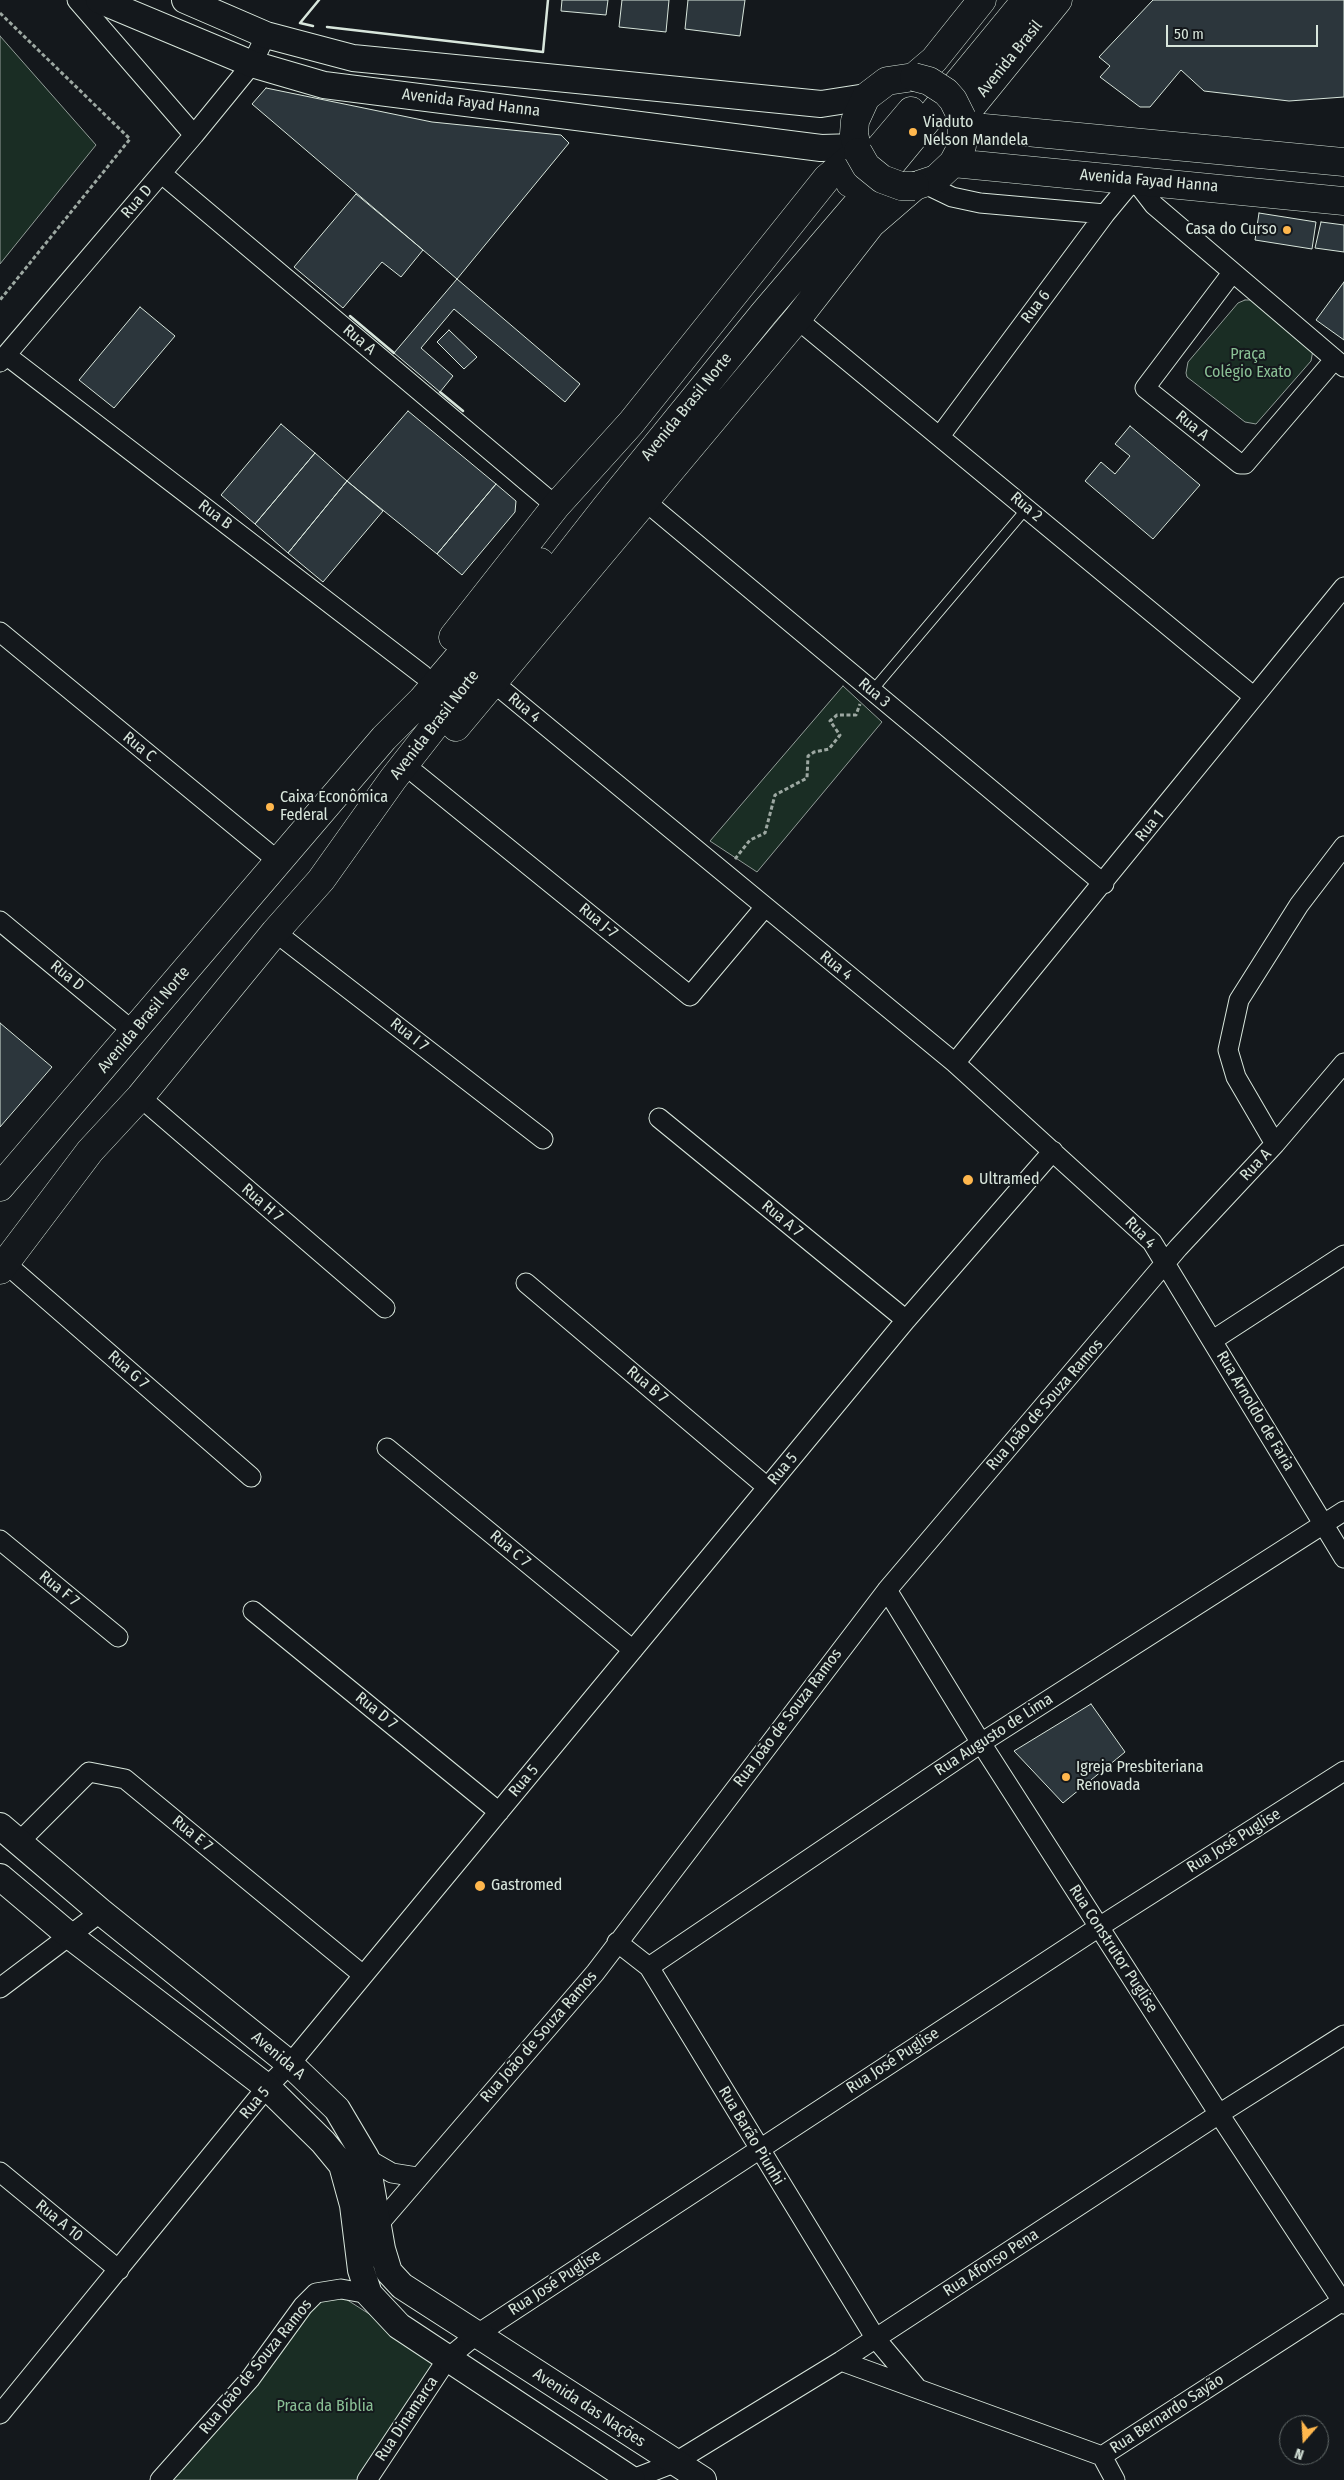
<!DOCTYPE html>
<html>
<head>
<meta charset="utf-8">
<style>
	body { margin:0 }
	#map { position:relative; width:1344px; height:2480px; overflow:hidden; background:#14181c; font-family:"Fira Sans Condensed",sans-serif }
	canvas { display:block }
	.north { position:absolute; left:1279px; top:2415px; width:50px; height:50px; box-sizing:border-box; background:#14181c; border:1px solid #626a69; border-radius:50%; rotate:199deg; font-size:14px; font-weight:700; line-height:20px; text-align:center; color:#d8e6dc }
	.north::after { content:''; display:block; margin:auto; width:18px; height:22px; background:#ffb74d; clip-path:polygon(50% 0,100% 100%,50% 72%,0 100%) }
	.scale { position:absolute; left:1166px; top:25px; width:152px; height:22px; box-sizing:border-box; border:2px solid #d8e6dc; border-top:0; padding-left:6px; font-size:15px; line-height:18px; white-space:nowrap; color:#d8e6dc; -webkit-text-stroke:4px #14181c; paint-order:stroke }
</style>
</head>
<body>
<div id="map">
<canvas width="1344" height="2480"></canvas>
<div class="north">N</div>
<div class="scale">50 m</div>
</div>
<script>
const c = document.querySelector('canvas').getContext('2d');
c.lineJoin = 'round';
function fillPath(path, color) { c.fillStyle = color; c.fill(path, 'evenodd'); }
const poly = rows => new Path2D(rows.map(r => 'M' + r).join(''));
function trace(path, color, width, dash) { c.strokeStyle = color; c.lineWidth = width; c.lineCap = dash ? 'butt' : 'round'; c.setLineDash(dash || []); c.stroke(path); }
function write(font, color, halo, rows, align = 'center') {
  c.font = font + ' "Fira Sans Condensed",sans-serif'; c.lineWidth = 4; c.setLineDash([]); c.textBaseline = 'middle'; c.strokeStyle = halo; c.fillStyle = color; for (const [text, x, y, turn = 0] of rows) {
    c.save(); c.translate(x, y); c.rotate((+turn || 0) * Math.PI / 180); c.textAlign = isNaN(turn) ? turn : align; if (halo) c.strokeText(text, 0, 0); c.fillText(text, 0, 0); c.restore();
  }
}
const green = poly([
	[0,36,96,145,0,264,0,36],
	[1245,300,1251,300,1313,350,1311,361,1256,424,1245,422,1187,377,1186,373,1188,362,1238,303,1245,300],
	[843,686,882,722,757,872,710,841,843,686],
	[330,2289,440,2359,365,2480,164,2480,330,2289]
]);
fillPath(green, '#1a2d24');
trace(green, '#939e99', 1);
const building = poly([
	[562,0,608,0,606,15,561,11,562,0],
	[622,0,669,0,666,32,619,27,622,0],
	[688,0,745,0,740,36,685,29,688,0],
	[1153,0,1344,0,1344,97,1289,101,1204,91,1181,70,1150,107,1140,107,1100,77,1110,66,1099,57,1153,0],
	[266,88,432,122,561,135,569,143,457,279,252,104,266,88],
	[356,194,423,250,401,277,382,262,343,308,294,267,356,194],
	[1259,213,1316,222,1312,249,1255,240,1259,213],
	[1321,222,1344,225,1344,252,1315,248,1321,222],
	[457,279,580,384,565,402,454,309,421,348,453,376,440,392,394,353,457,279],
	[1344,282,1344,340,1316,320,1344,282],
	[140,307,175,336,114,408,79,380,140,307],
	[449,330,477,357,464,369,437,342,449,330],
	[408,411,496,484,437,554,347,481,408,411],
	[281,424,315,453,255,524,221,495,281,424],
	[1130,426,1200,485,1153,539,1085,481,1101,462,1115,474,1130,456,1115,444,1130,426],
	[315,453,347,481,288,553,255,524,315,453],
	[347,481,383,511,323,582,288,553,347,481],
	[496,484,516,501,515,512,462,575,437,554,496,484],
	[0,1023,52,1067,0,1127,0,1023],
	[1091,1704,1125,1752,1063,1803,1014,1751,1091,1704]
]);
fillPath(building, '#2c363c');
trace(building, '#d8e6dc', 1);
const lane = poly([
	[872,691,1027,508]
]);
const street = poly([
	[77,0,194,135],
	[162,174,556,506],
	[925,184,952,197,980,203,1105,214],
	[1232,273,1145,388,1240,464,1245,464,1334,360],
	[797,319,1253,696],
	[6,355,423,675],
	[0,362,194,135,252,64,266,35],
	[940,436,1105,214,1134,179,1154,205,1344,367],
	[645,501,1104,884],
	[0,632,278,861],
	[494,683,955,1063,1152,1242,1344,1558],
	[416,774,690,996,765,907],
	[0,921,134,1032],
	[275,932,543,1139],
	[955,1063,1344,587],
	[140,1097,385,1308],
	[659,1118,906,1320],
	[1275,1144,1236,1077,1228,1050,1239,1000,1299,905,1344,846],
	[5,1263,251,1477],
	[526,1283,767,1487],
	[1213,1340,1344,1255],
	[387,1448,633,1650],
	[0,1540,118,1637],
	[887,1590,981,1743,1219,2114,1344,2304],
	[253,1611,499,1812],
	[19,1842,89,1772,125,1779,363,1975],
	[617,1942,649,1967,876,2339,918,2389],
	[649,1967,981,1743,1344,1511],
	[0,1988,101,1912],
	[366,2158,392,2173,417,2177],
	[0,2172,119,2270],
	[378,2225,595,1973,887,1590,1178,1248,1275,1144,1344,1063],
	[841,2361,1102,2456,1344,2300],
	[0,2414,267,2087,290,2064,906,1320,1053,1151],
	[1102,2456,1115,2480],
	[160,2480,250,2379,303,2306,316,2293,341,2289,369,2294],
	[367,2480,448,2358,476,2335,1099,1927,1344,1771],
	[630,2480,674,2463,841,2361,1219,2114,1344,2035]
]);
const secondary = poly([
	[99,0,252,64,324,85,821,148,856,147],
	[185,0,266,35,353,58,821,104,866,97],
	[0,1826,101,1912,290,2064,337,2109,366,2158,382,2249,389,2272,402,2286,703,2480],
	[0,1877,70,1936,267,2087,323,2142,342,2165,353,2205,361,2270,369,2294,399,2326,632,2480]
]);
const primary = poly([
	[963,126,1344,162],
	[953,163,1344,201],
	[850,183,911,111],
	[453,637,556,506,631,423,827,178,858,152,854,134,855,121,866,97,887,81,914,77,934,60,982,0],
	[456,727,797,319,871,224,915,186,936,179,953,163,962,146,962,118,1058,0],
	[0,1187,384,738,422,700,540,562],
	[0,1270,90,1151,140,1097,275,932,321,880,393,779,606,507,764,313,882,175,1026,0]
]);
trace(lane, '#d8e6dc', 11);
trace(street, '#d8e6dc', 21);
trace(secondary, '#d8e6dc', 28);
trace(primary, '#d8e6dc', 29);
trace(poly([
	[0,13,130,139,0,300],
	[735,859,750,840,765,833,775,795,807,778,808,756,814,752,829,749,840,735,830,721,837,715,856,715,860,704]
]), '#9da8a2', 3, [4, 2.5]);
trace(lane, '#14181c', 9);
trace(street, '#14181c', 19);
trace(secondary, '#14181c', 26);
trace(primary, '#14181c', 28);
const primaryBridge = poly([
	[914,77,929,81,946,92,953,100,962,118],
	[858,152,866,166,882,179,901,186,915,186]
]);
trace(primaryBridge, '#d8e6dc', 29, []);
trace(primaryBridge, '#14181c', 28);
trace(poly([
	[313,26,300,23,319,0],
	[327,27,543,52,548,0],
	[350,316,394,353],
	[440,392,463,411]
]), '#d8e6dc', 2.5);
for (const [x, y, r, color] of [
	[913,132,5,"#ffb74d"],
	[1287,230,5,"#ffb74d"],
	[270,807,5,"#ffb74d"],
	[968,1180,6,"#ffb74d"],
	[1066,1777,5,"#ffb74d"],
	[480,1886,6,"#ffb74d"]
]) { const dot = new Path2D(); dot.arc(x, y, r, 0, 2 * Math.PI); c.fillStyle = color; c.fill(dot); trace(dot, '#14181c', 2); }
write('16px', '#d8e6dc', '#14181c', [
	["Avenida Brasil",1010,59,-51],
	["Avenida Fayad Hanna",471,103,7],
	["Avenida Fayad Hanna",1149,181,5],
	["Rua D",137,202,-49],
	["Rua 6",1036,307,-53],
	["Rua A",359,340,40],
	["Avenida Brasil Norte",687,407,-51],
	["Rua A",1192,426,39],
	["Rua 2",1026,507,40],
	["Rua B",215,515,37],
	["Rua 3",874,693,40],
	["Rua 4",524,708,40],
	["Avenida Brasil Norte",435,725,-52],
	["Rua C",139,747,39],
	["Rua 1",1150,826,-51],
	["Rua J-7",598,921,39],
	["Rua 4",836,966,39],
	["Rua D",67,976,39],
	["Avenida Brasil Norte",144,1020,-50],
	["Rua I 7",409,1035,38],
	["Rua A",1256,1165,-47],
	["Rua H 7",262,1203,41],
	["Rua A 7",782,1219,39],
	["Rua 4",1140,1233,46],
	["Rua G 7",128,1370,41],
	["Rua B 7",647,1385,40],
	["Rua João de Souza Ramos",1045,1405,-49],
	["Rua Arnoldo de Faria",1255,1411,59],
	["Rua 5",783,1469,-50],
	["Rua C 7",510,1549,40],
	["Rua F 7",59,1589,39],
	["Rua D 7",376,1711,39],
	["Rua João de Souza Ramos",788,1718,-53],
	["Rua Augusto de Lima",994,1735,-33],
	["Rua 5",524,1781,-50],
	["Rua E 7",192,1834,39],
	["Rua José Puglise",1234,1841,-32],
	["Rua Construtor Puglise",1113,1949,57],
	["Rua João de Souza Ramos",539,2037,-49],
	["Avenida A",278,2056,40],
	["Rua José Puglise",893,2061,-33],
	["Rua 5",255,2103,-50],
	["Rua Barão Piunhi",751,2136,59],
	["Rua A 10",59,2221,39],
	["Rua Afonso Pena",991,2263,-33],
	["Rua José Puglise",555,2283,-33],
	["Rua João de Souza Ramos",256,2367,-51],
	["Avenida das Nações",589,2408,33],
	["Rua Bernardo Sayão",1167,2414,-33],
	["Rua Dinamarca",407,2419,-56]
]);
write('16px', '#d8e6dc', '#14181c', [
	["Viaduto",923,123],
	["Nelson Mandela",923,141],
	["Casa do Curso",1277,230,"right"],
	["Caixa Econômica",280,798],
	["Federal",280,816],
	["Ultramed",979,1180],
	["Igreja Presbiteriana",1076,1768],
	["Renovada",1076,1786],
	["Gastromed",491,1886]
], 'left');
write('16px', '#8ac095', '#14181c', [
	["Praça",1248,355],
	["Colégio Exato",1248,373],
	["Praca da Bíblia",325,2407]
]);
</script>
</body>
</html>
